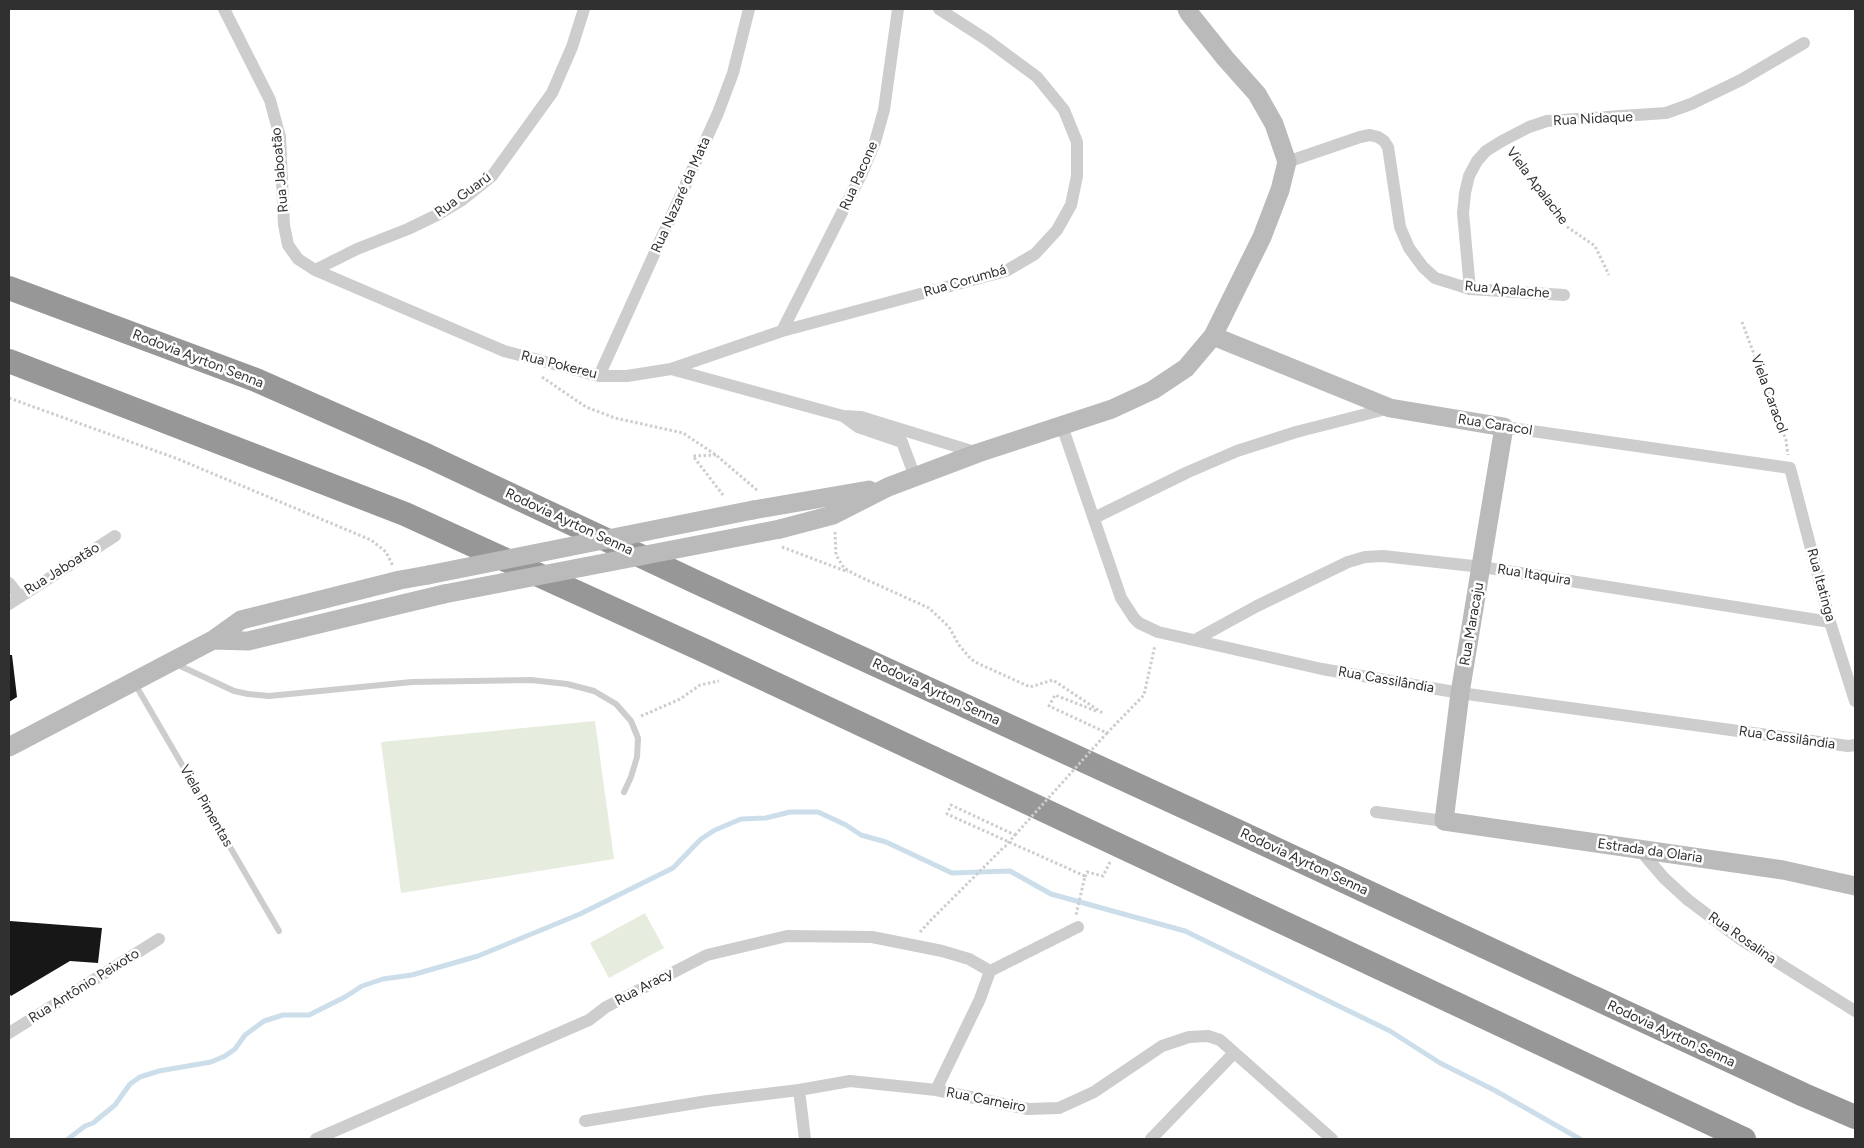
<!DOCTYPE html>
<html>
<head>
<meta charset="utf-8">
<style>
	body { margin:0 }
	#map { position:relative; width:1864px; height:1148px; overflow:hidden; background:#fff; font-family:Figtree,sans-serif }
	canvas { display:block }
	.frame { position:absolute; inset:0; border:10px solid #303030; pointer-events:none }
</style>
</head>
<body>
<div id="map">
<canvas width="1864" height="1148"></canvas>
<div class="frame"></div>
</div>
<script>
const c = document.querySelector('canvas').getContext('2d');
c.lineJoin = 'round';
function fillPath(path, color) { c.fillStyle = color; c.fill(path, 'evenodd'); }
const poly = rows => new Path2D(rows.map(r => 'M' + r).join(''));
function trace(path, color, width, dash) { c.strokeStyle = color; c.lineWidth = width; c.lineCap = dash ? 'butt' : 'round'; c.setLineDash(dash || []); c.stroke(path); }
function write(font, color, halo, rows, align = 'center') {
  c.font = font + ' Figtree,sans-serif'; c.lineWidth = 5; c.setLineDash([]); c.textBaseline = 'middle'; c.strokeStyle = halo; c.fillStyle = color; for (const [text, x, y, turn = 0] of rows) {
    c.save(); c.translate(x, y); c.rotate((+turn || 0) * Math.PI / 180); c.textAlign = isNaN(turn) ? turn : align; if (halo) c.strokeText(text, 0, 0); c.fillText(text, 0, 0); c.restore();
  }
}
fillPath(poly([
	[595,721,614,859,401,893,381,742],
	[645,913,664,948,609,978,590,943]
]), '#e6eddf');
trace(poly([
	[68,1139,85,1126,93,1123,115,1105,130,1084,140,1077,159,1071,211,1062,225,1056,235,1049,245,1035,264,1021,283,1015,309,1015,345,997,362,986,383,979,412,975,478,956,580,914,673,868,701,839,715,830,741,819,766,818,790,812,818,812,846,825,861,835,886,842,952,873,1010,871,1051,894,1185,931,1390,1031,1440,1063,1494,1090,1580,1139]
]), '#cddeeb', 5);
fillPath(poly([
	[9,655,12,655,17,697,9,702],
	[10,921,102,928,98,963,70,961,11,996,9,993]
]), '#171717');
trace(poly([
	[1510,151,1563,224,1595,246,1609,275],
	[1742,322,1786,440,1788,455],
	[542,377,586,407,615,418,683,433,716,455,758,491],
	[9,398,178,459,371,540,386,552,393,566],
	[716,455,693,456,723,495],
	[835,532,836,555,844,568,856,575,929,608,949,627,959,645,969,657,975,662,1030,687,1053,680,1104,714],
	[782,547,848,572],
	[1096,711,1055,695,1049,706,1107,733,1144,695,1155,645],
	[641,716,680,699,700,685,719,681],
	[1085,877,1087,872,1103,876,1110,862],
	[920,932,932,919,1003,848,1008,844,1009,842,1015,835,951,805,947,814,1009,842,1085,876,1076,915]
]), '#cdcdcd', 3, [2.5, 2.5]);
trace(poly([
	[176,664,234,691,248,694,269,696,412,682,472,681,531,680,567,684,594,691,616,704,631,721,638,738,637,757,631,777,624,792],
	[135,684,279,931]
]), '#cdcdcd', 6);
trace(poly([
	[224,9,270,100,280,137,284,225,288,245,298,259,315,270,504,351,599,376,627,376,671,369,843,416,861,417,978,453],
	[1287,162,1360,137,1370,135,1378,137,1384,141,1388,147,1400,227,1409,248,1423,267,1435,278,1470,289,1564,295],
	[315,270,357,249,408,229,437,215,462,200,492,176,552,93,572,47,584,9],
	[1470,289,1463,213,1465,193,1469,176,1477,161,1486,151,1502,141,1529,127,1547,121,1666,113,1691,104,1741,80,1804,43],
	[782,331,862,173,875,142,884,110,898,9],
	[671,369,782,331,1006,271,1035,254,1057,230,1071,205,1077,176,1077,142,1064,110,1037,77,987,40,939,9],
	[599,376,718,113,733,73,749,9],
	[843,416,858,427,902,442,915,477],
	[1062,426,1121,598,1134,618,1139,623,1158,632,1322,669,1460,693,1848,746,1855,745],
	[1504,427,1790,468,1830,622,1855,701],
	[1094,518,1188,472,1237,451,1296,432,1390,408],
	[9,583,19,596],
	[9,604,115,536],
	[1195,640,1257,606,1348,562,1365,557,1383,556,1482,567,1830,622],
	[1376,812,1444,821],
	[1640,850,1664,878,1688,900,1740,939,1855,1011],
	[9,1033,159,939],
	[799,1090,805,1139],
	[936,1090,980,999,990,971,1078,927],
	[585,1121,708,1101,799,1090,850,1081,936,1090,1028,1109,1059,1108,1094,1092,1162,1046,1189,1037,1208,1036,1220,1040,1332,1139],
	[316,1139,589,1020,606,1007,707,955,787,936,872,937,942,951,969,959,990,971],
	[1151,1139,1234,1053]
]), '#cdcdcd', 12);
trace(poly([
	[1213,336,1390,408,1504,427,1460,693,1444,821,1783,870,1855,886],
	[753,510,869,490],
	[780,529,833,515,888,487,978,453,1112,409,1153,390,1186,368,1213,336,1262,237,1280,190,1287,162,1274,124,1257,94,1225,58,1189,13,1187,9],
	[213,640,248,641,444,594],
	[9,747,213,640,241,620,400,580,428,575]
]), '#bababa', 19);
trace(poly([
	[9,288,256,380,428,456,696,582,1239,832,1571,987,1804,1095,1855,1117],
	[9,361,405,514,703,650,1744,1139]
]), '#979797', 24);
trace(poly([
	[1015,835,1107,733]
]), '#cdcdcd', 3, [2.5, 2.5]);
trace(poly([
	[428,575,753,510],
	[444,594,780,529]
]), '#bababa', 19);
write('14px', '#303030', '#fff', [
	["Rua Nidaque",1593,119,-3],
	["Rua Jaboatão",280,170,-95],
	["Rua Pacone",859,176,-66],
	["Viela Apalache",1537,186,53],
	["Rua Guarú",463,195,-36],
	["Rua Nazaré da Mata",681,195,-66],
	["Rua Corumbá",965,281,-16],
	["Rua Apalache",1507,290,5],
	["Rodovia Ayrton Senna",198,359,21],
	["Rua Pokereu",559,365,14],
	["Viela Caracol",1769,394,70],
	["Rua Caracol",1495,425,9],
	["Rodovia Ayrton Senna",569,522,25],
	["Rua Jaboatão",62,569,-32],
	["Rua Itaquira",1534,575,9],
	["Rua Itatinga",1821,585,75],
	["Rua Maracaju",1472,624,-80],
	["Rua Cassilândia",1386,680,10],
	["Rodovia Ayrton Senna",936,692,25],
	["Rua Cassilândia",1787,738,8],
	["Viela Pimentas",206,806,60],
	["Estrada da Olaria",1650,851,8],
	["Rodovia Ayrton Senna",1304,862,25],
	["Rua Rosalina",1742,938,35],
	["Rua Antônio Peixoto",84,986,-32],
	["Rua Aracy",644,987,-28],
	["Rodovia Ayrton Senna",1671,1034,25],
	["Rua Carneiro",986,1100,11]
]);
</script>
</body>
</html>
